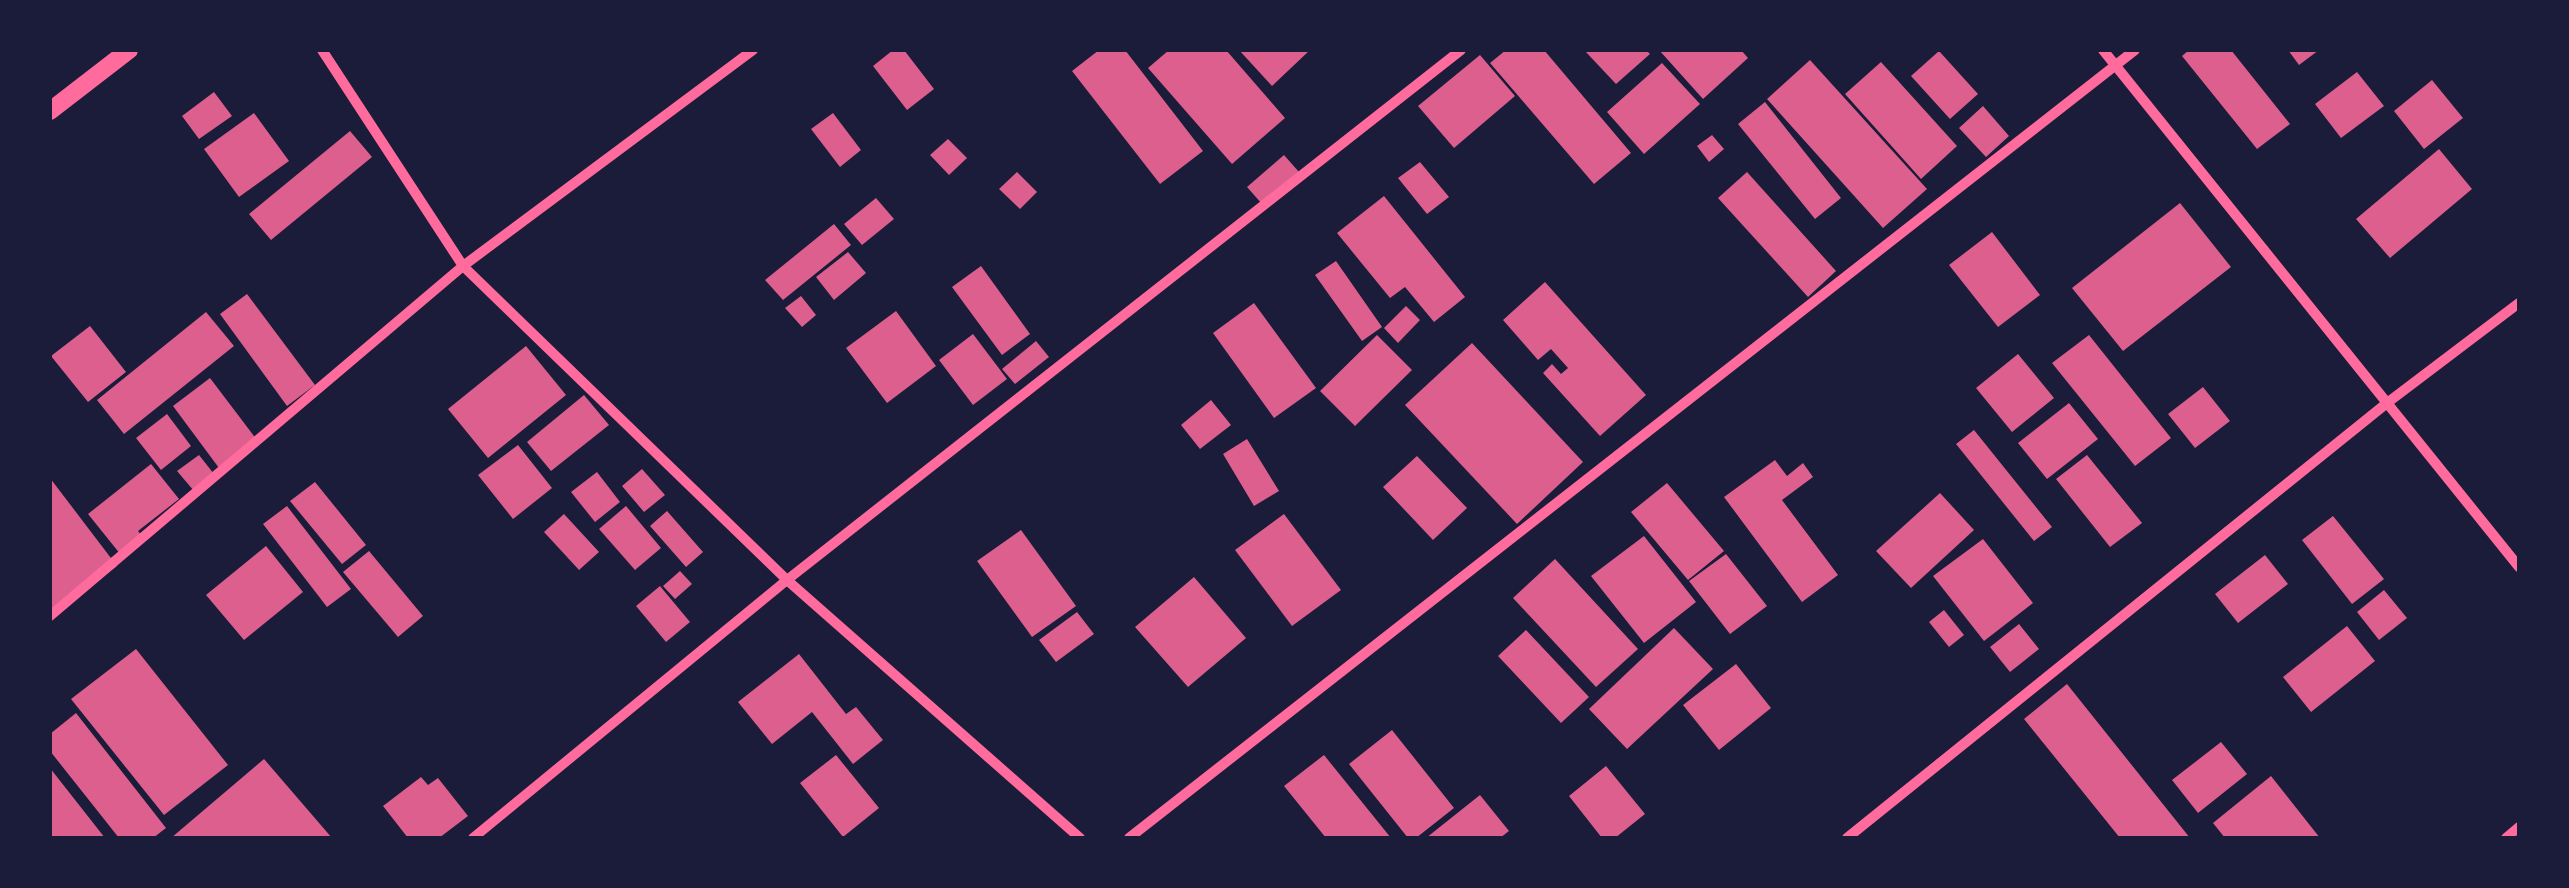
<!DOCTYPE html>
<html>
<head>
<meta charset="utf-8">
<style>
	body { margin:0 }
	#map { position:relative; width:2569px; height:888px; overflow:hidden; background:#1b1b3a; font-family:"Asap Condensed",sans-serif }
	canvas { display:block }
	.frame { position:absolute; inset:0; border:52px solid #1b1b3a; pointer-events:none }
</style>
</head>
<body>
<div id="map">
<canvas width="2569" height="888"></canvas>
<div class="frame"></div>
</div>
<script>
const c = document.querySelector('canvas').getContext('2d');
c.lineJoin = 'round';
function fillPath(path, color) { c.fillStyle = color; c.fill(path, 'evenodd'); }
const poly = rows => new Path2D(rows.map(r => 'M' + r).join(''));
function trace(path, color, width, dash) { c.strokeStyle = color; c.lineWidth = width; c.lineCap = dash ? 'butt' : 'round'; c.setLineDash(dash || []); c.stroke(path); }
fillPath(poly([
	[893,50,904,50,934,89,907,110,873,66],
	[1099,50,1125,50,1203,151,1160,184,1072,71],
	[1169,50,1226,50,1285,118,1232,164,1148,68],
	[1239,50,1310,50,1272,86],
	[1506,50,1544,50,1631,153,1594,184,1490,63],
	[1584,50,1646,50,1650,54,1616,84],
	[1659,50,1741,50,1748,58,1703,99],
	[2189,50,2231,50,2290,124,2257,149,2182,56],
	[2288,50,2319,50,2299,65],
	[1939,51,1978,94,1950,119,1911,76],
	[1480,55,1515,96,1454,148,1418,106],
	[1810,60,1927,189,1883,228,1767,99],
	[1881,62,1957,146,1921,179,1845,94],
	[1662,63,1700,104,1644,154,1607,112],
	[2357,72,2384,106,2341,138,2315,104],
	[2432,80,2463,118,2424,149,2394,111],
	[214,92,232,116,199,139,182,116],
	[1765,102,1841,198,1815,219,1738,124],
	[1983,106,2009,136,1986,157,1959,128],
	[254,113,289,161,239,197,204,149],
	[833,113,861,150,840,167,811,129],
	[350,131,372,157,271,240,249,214],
	[1712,135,1724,149,1709,162,1697,146],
	[948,139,967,158,949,175,930,155],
	[2439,149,2472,189,2390,258,2356,219],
	[1284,155,1299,172,1262,204,1247,187],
	[1420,162,1449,197,1427,214,1398,178],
	[1017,172,1037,192,1020,209,999,189],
	[1747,172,1836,271,1808,297,1718,198],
	[1384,196,1465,297,1434,322,1405,287,1390,298,1337,233],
	[876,198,894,219,862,245,844,224],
	[2180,203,2231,267,2123,351,2072,288],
	[834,224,851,245,783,300,765,280],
	[1992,232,2040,295,1998,327,1949,265],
	[848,252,866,273,834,300,816,277],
	[1336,261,1382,327,1362,341,1315,275],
	[981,266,1030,334,1002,355,952,287],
	[1545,282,1646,395,1600,436,1543,373,1552,364,1561,374,1568,368,1551,349,1538,360,1503,320],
	[247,294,315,385,287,406,220,314],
	[801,296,816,315,802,327,785,308],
	[1254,303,1316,388,1274,418,1213,333],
	[1406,306,1420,320,1398,343,1384,328],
	[896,311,936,366,887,403,846,348],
	[206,312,234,346,124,434,97,400],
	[90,326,126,372,88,402,51,356],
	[973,334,1007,379,973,405,939,360],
	[1377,335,1412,370,1355,426,1320,391],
	[2089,335,2171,438,2135,466,2052,363],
	[1036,341,1049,357,1015,384,1002,369],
	[1472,343,1583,462,1517,524,1405,405],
	[526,346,566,395,488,458,448,409],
	[2018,354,2054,398,2012,432,1976,388],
	[210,378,257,440,219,468,173,406],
	[2203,387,2230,421,2195,448,2168,414],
	[584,395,609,425,551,471,527,442],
	[1211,400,1231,425,1200,449,1181,425],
	[2069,403,2098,439,2047,479,2018,443],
	[167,414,191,446,161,470,136,438],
	[1974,430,2052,527,2034,541,1956,444],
	[1247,439,1279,491,1254,506,1223,454],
	[518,445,552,488,513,519,478,475],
	[199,455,214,474,194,491,177,471],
	[2087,455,2142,523,2110,547,2056,479],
	[1417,456,1467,508,1433,540,1383,487],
	[1775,460,1787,476,1803,463,1813,477,1782,500,1838,575,1802,602,1724,497],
	[151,464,179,499,138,531,143,537,121,555,88,514],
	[642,469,665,495,644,512,622,486],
	[597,472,620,502,595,522,571,492],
	[50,478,117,566,50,616],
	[315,482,366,545,342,564,290,501],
	[1667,483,1724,551,1688,580,1631,512],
	[1940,493,1974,530,1911,588,1876,551],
	[287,506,351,589,327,607,263,524],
	[626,506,661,548,635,570,599,529],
	[667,511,703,552,686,567,650,526],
	[564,514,599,552,579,570,544,532],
	[1284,514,1341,590,1292,626,1235,550],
	[2333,516,2384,579,2352,604,2302,540],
	[1021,530,1076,606,1032,637,977,561],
	[1644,536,1696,602,1644,643,1591,576],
	[1983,539,2033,603,1984,641,1933,576],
	[266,546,303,592,244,640,206,595],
	[369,551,423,616,398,637,343,572],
	[1726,554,1767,606,1730,634,1689,581],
	[2265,555,2288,584,2238,623,2215,594],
	[1555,559,1638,649,1596,687,1513,598],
	[680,571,692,584,675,599,663,586],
	[1194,577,1246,638,1188,687,1135,627],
	[660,586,690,622,666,642,636,606],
	[2384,590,2407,618,2379,640,2357,612],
	[1944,610,1964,635,1949,647,1929,622],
	[1077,612,1094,634,1056,662,1039,640],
	[2019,624,2039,649,2010,672,1990,647],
	[2347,626,2375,661,2311,712,2283,677],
	[1674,628,1713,669,1627,749,1589,709],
	[1526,630,1589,697,1561,723,1498,656],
	[136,649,228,765,164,815,71,699],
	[799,654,846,714,856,707,883,740,853,764,812,712,772,744,738,702],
	[1736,664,1771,708,1719,750,1683,705],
	[2067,684,2190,838,2120,838,2024,719],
	[76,713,166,828,153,838,119,838,50,751,50,734],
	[1392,730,1454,808,1416,838,1408,838,1349,764],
	[2221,742,2247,774,2198,813,2172,780],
	[836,755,879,808,843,837,800,783],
	[1324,755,1391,838,1326,838,1284,786],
	[264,759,332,838,171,838],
	[1606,766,1645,814,1615,838,1602,838,1569,796],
	[50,768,105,838,50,838],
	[2271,776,2320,838,2225,838,2213,823],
	[421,777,428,785,438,778,468,816,439,838,408,838,383,806],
	[1480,795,1509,831,1500,838,1426,838]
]), '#dd5f8e');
trace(poly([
	[322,50,463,266,787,580,1080,838],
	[2103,50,2519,567],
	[50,616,463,266,753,50],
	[473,838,787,580,1461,50],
	[1129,838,2135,50],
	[1847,838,2387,403,2519,303],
	[2506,838,2519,827]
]), '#ff6b9d', 10);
trace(poly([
	[50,111,129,50]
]), '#ff6b9d', 18);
</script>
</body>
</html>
